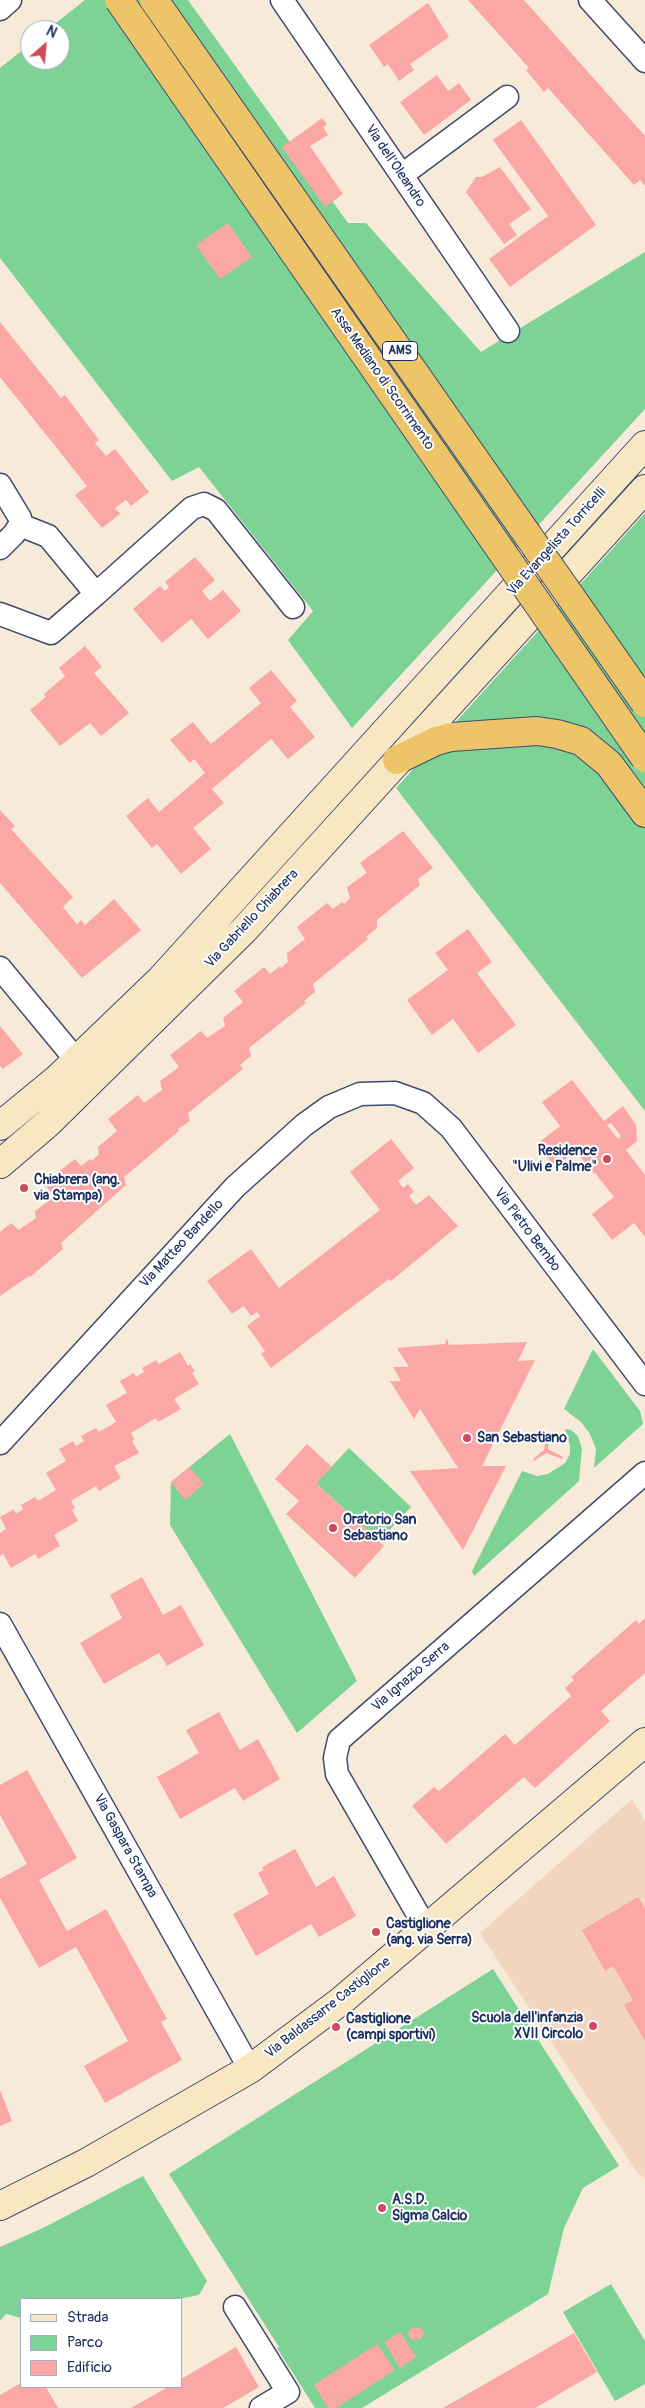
<!DOCTYPE html>
<html>
<head>
<meta charset="utf-8">
<style>
	body { margin:0 }
	#map { position:relative; width:645px; height:2408px; overflow:hidden; background:#f8ead8; font-family:Pangolin,sans-serif }
	canvas { display:block }
	.legend { position:absolute; left:20px; top:2298px; width:162px; height:90px; box-sizing:border-box; background:#fff; border:1px solid #a4acbf; margin:0; padding:6px 9px; list-style:none; font-size:15px; color:#1b2f5e }
	.legend li { display:flex; align-items:center; gap:10px; height:25px }
	.legend b { width:25px; border:1px solid #a4acbf }
	.north { position:absolute; left:20px; top:20px; width:50px; height:50px; box-sizing:border-box; background:#fff; border:1px solid #a4acbf; border-radius:50%; rotate:27deg; font-size:14px; font-weight:700; line-height:20px; text-align:center; color:#1b2f5e }
	.north::after { content:''; display:block; margin:auto; width:18px; height:22px; background:#d1495b; clip-path:polygon(50% 0,100% 100%,50% 72%,0 100%) }
</style>
</head>
<body>
<div id="map">
<canvas width="645" height="2408"></canvas>
<ul class="legend">
<li><b style="height:6px;background:#f8e7c3"></b>Strada</li>
<li><b style="height:14px;background:#7dd295"></b>Parco</li>
<li><b style="height:14px;background:#fba7a6"></b>Edificio</li>
</ul>
<div class="north">N</div>
</div>
<script>
const c = document.querySelector('canvas').getContext('2d');
c.lineJoin = 'round';
function fillPath(path, color) { c.fillStyle = color; c.fill(path, 'evenodd'); }
const poly = rows => new Path2D(rows.map(r => 'M' + r).join(''));
function trace(path, color, width, dash) { c.strokeStyle = color; c.lineWidth = width; c.lineCap = dash ? 'butt' : 'round'; c.setLineDash(dash || []); c.stroke(path); }
function write(font, color, halo, rows, align = 'center') {
  c.font = font + ' Pangolin,sans-serif'; c.lineWidth = 4; c.setLineDash([]); c.textBaseline = 'middle'; c.strokeStyle = halo; c.fillStyle = color; for (const [text, x, y, turn = 0] of rows) {
    c.save(); c.translate(x, y); c.rotate((+turn || 0) * Math.PI / 180); c.textAlign = isNaN(turn) ? turn : align; if (halo) c.strokeText(text, 0, 0); c.fillText(text, 0, 0); c.restore();
  }
}
fillPath(poly([
	[632,1799,645,1821,645,2179,636,2171,601,2118,480,1933]
]), '#f3d4bf');
fillPath(poly([
	[85,0,188,0,348,223,366,223,481,352,645,252,645,409,352,728,288,640,313,611,199,467,172,481,0,258,0,68,30,44,30,60,60,60,60,30,47,30],
	[645,513,645,1111,396,788],
	[593,1349,640,1411,643,1424,594,1468,596,1449,590,1434,581,1422,564,1409],
	[565,1429,571,1430,578,1436,582,1449,579,1481,474,1576,472,1571,522,1471,537,1476,548,1474,565,1463,570,1454,570,1445],
	[230,1434,357,1681,297,1733,170,1525,171,1482],
	[349,1448,411,1507,379,1541,316,1483],
	[493,1969,619,2166,583,2188,564,2228,548,2294,362,2408,315,2408,277,2348,279,2347,169,2174],
	[143,2176,207,2281,199,2295,179,2299,21,2299,21,2318,6,2314,0,2321,0,2247,43,2228],
	[611,2284,645,2341,645,2384,615,2401,563,2312]
]), '#7dd295');
fillPath(poly([
	[468,0,524,0,645,136,645,186,640,180,634,185,548,88,544,92,526,70,529,68],
	[428,3,449,37,410,64,414,70,399,81,388,64,384,67,369,45],
	[437,75,448,91,459,83,471,100,424,135,400,102],
	[322,118,327,124,323,127,328,135,310,146,343,194,325,207,282,147],
	[521,120,596,225,510,287,489,259,548,216,493,140],
	[500,167,531,209,509,224,517,235,504,244,466,192,476,177,482,177],
	[228,223,252,257,220,279,196,245],
	[0,322,61,398,65,395,99,440,95,443,106,456,115,449,149,492,131,506,126,500,115,508,120,514,102,528,75,495,87,486,0,377],
	[195,557,215,580,202,591,210,601,223,590,241,611,208,639,191,619,162,643,133,609,160,586,165,591,169,587,165,582],
	[85,646,102,667,94,673,129,713,101,736,90,723,60,746,30,710,46,697,44,694,65,676,59,668],
	[271,670,297,701,290,707,315,737,288,759,271,739,212,789,224,803,193,828,211,849,181,874,157,844,152,848,126,816,148,798,159,812,205,773,194,759,190,763,170,740,193,722,211,744,261,703,249,688],
	[0,810,15,826,11,829,73,897,63,907,77,924,81,920,85,925,114,899,141,930,82,978,0,883],
	[403,831,433,868,418,879,420,885,377,920,377,928,366,937,368,939,313,984,315,992,304,1001,306,1003,249,1048,251,1056,240,1065,243,1069,188,1113,190,1121,178,1129,179,1131,124,1177,126,1185,61,1243,63,1249,30,1277,29,1276,0,1296,0,1232,11,1223,19,1230,36,1218,35,1211,54,1197,44,1183,75,1159,81,1166,90,1159,92,1161,99,1154,98,1147,117,1131,108,1119,138,1095,144,1103,162,1090,160,1081,179,1067,170,1055,201,1031,207,1038,225,1026,223,1018,243,1002,234,991,264,967,270,974,280,966,281,968,288,962,287,953,305,939,297,927,327,903,333,909,342,902,344,904,350,898,347,887,367,873,360,863],
	[468,929,492,962,477,973,516,1025,478,1053,453,1019,432,1035,407,1000,448,970,435,953],
	[0,1026,23,1054,3,1069,0,1066],
	[572,1080,604,1121,623,1106,636,1125,637,1141,626,1150,645,1175,645,1237,634,1223,612,1240,592,1214,614,1197,595,1173,594,1174,576,1151,555,1167,537,1144,560,1126,542,1102],
	[611,1123,621,1136,618,1139,607,1125],
	[391,1139,414,1168,398,1181,403,1188,408,1184,414,1192,409,1196,416,1205,429,1195,458,1226,391,1281,389,1279,271,1368,261,1354,265,1351,247,1326,260,1316,257,1312,251,1316,244,1306,232,1314,207,1281,251,1249,279,1288,380,1210,350,1172],
	[447,1338,449,1345,527,1342,518,1361,535,1360,482,1466,506,1466,463,1550,410,1471,458,1468,420,1409,414,1419,390,1381,401,1381,393,1367,409,1367,397,1348,445,1344],
	[180,1352,188,1366,190,1364,195,1371,192,1373,199,1384,174,1399,181,1409,158,1422,156,1418,131,1433,135,1440,132,1441,139,1453,114,1466,121,1478,99,1491,96,1486,71,1501,75,1508,72,1510,78,1521,54,1535,60,1546,38,1559,35,1554,11,1568,3,1554,0,1556,0,1533,6,1529,0,1517,14,1509,16,1514,23,1509,21,1505,35,1497,38,1501,56,1490,46,1473,66,1461,59,1449,73,1441,76,1446,84,1441,81,1436,96,1428,99,1432,116,1422,106,1405,127,1393,120,1381,134,1373,136,1377,144,1372,142,1368,156,1360,159,1364],
	[547,1433,549,1434,548,1449,563,1457,562,1459,546,1453,534,1461,533,1459,544,1450],
	[307,1444,332,1467,316,1483,384,1546,355,1578,286,1514,299,1501,275,1479],
	[189,1467,204,1484,185,1500,171,1482],
	[142,1577,163,1615,181,1605,204,1645,167,1666,159,1653,104,1684,80,1643,122,1618,110,1595],
	[645,1618,645,1673,601,1711,610,1721,535,1788,524,1777,446,1844,412,1806,434,1787,439,1791,505,1734,515,1745,571,1696,565,1688,574,1680,571,1677,636,1620,639,1624],
	[219,1712,240,1750,258,1739,280,1779,243,1801,235,1788,180,1819,157,1777,199,1753,186,1730],
	[27,1770,77,1858,39,1880,67,1931,106,1909,167,2019,161,2022,182,2060,105,2103,84,2066,128,2041,76,1947,39,1968,0,1898,0,1879,27,1864,0,1815,0,1785],
	[295,1849,316,1887,334,1876,356,1916,319,1937,311,1924,256,1956,233,1914,269,1894,258,1873,264,1870,262,1867],
	[638,1897,645,1908,645,2041,624,2005,633,2000,613,1966,605,1971,582,1930],
	[0,2090,12,2121,0,2126],
	[411,2328,421,2328,424,2333,421,2339,410,2339,408,2332],
	[400,2332,416,2357,400,2368,384,2342],
	[574,2333,597,2372,535,2408,443,2408],
	[377,2344,395,2370,336,2408,328,2408,314,2385],
	[236,2347,259,2387,223,2408,131,2408,168,2387,181,2387,181,2379],
	[21,2383,21,2387,46,2387,58,2408,0,2408,0,2395]
]), '#fba7a6');
const street = poly([
	[282,0,508,331],
	[590,0,645,61],
	[0,9,10,0],
	[402,175,507,97],
	[0,485,20,518,20,525,14,534,0,548],
	[96,594,192,508,204,504,216,510,293,607],
	[0,614,51,633,96,594,48,536,20,525],
	[0,968,77,1061],
	[0,1443,235,1187,304,1125,329,1107,360,1094,395,1093,423,1103,451,1128,645,1384],
	[0,1624,250,2069],
	[427,1930,337,1774,335,1758,339,1740,645,1473],
	[235,2307,288,2392,261,2408]
]);
const secondary = poly([
	[0,1126,57,1079,161,979,645,445],
	[0,1164,48,1123,245,929,645,489],
	[0,2206,86,2163,250,2069,341,2001,645,1742]
]);
const highway = poly([
	[397,760,436,741,451,737,537,731,557,734,581,741,609,764,645,813]
]);
trace(street, '#3c4b70', 25);
trace(secondary, '#3c4b70', 30);
trace(highway, '#3c4b70', 30);
trace(street, '#fff', 22);
trace(secondary, '#f8e7c3', 28);
trace(highway, '#eec469', 28);
const highwayBridge = poly([
	[119,0,645,758],
	[154,0,645,703]
]);
trace(highwayBridge, '#3c4b70', 30, []);
trace(highwayBridge, '#eec469', 28);
for (const [x, y, r, color] of [
	[607,1159,5,"#d1495b"],
	[24,1188,5,"#d1495b"],
	[467,1438,5,"#d1495b"],
	[333,1528,5,"#d1495b"],
	[376,1932,5,"#d1495b"],
	[593,2026,5,"#d1495b"],
	[336,2027,5,"#d1495b"],
	[382,2208,5,"#d1495b"]
]) { const dot = new Path2D(); dot.arc(x, y, r, 0, 2 * Math.PI); c.fillStyle = color; c.fill(dot); trace(dot, '#fff', 2); }
for (const [x, y, w] of [
	[400,351,35]
]) { const box = new Path2D(); box.roundRect(x - w / 2, y - 9.5, w, 19, 4); c.fillStyle = '#fff'; c.fill(box); trace(box, '#1b2f5e', 1); }
write('bold 12px', '#1b2f5e', null, [
	["AMS",400,351]
]);
write('14px', '#1b2f5e', '#fff', [
	["Via dell'Oleandro",395,166,56],
	["Asse Mediano di Scorrimento",382,379,55],
	["Via Evangelista Torricelli",557,542,-48],
	["Via Gabriello Chiabrera",252,919,-47],
	["Via Pietro Bembo",527,1230,53],
	["Via Matteo Bandello",182,1244,-47],
	["Via Ignazio Serra",411,1677,-41],
	["Via Gaspara Stampa",125,1846,61],
	["Via Baldassarre Castiglione",328,2008,-38]
]);
write('bold 14px', '#1b2f5e', '#fff', [
	["Residence",597,1151,"right"],
	["\"Ulivi e Palme\"",597,1167,"right"],
	["Chiabrera (ang.",34,1180],
	["via Stampa)",34,1196],
	["San Sebastiano",477,1438],
	["Oratorio San",343,1520],
	["Sebastiano",343,1536],
	["Castiglione",386,1924],
	["(ang. via Serra)",386,1940],
	["Scuola dell'infanzia",583,2018,"right"],
	["XVII Circolo",583,2034,"right"],
	["Castiglione",346,2019],
	["(campi sportivi)",346,2035],
	["A.S.D.",392,2200],
	["Sigma Calcio",392,2216]
], 'left');
</script>
</body>
</html>
